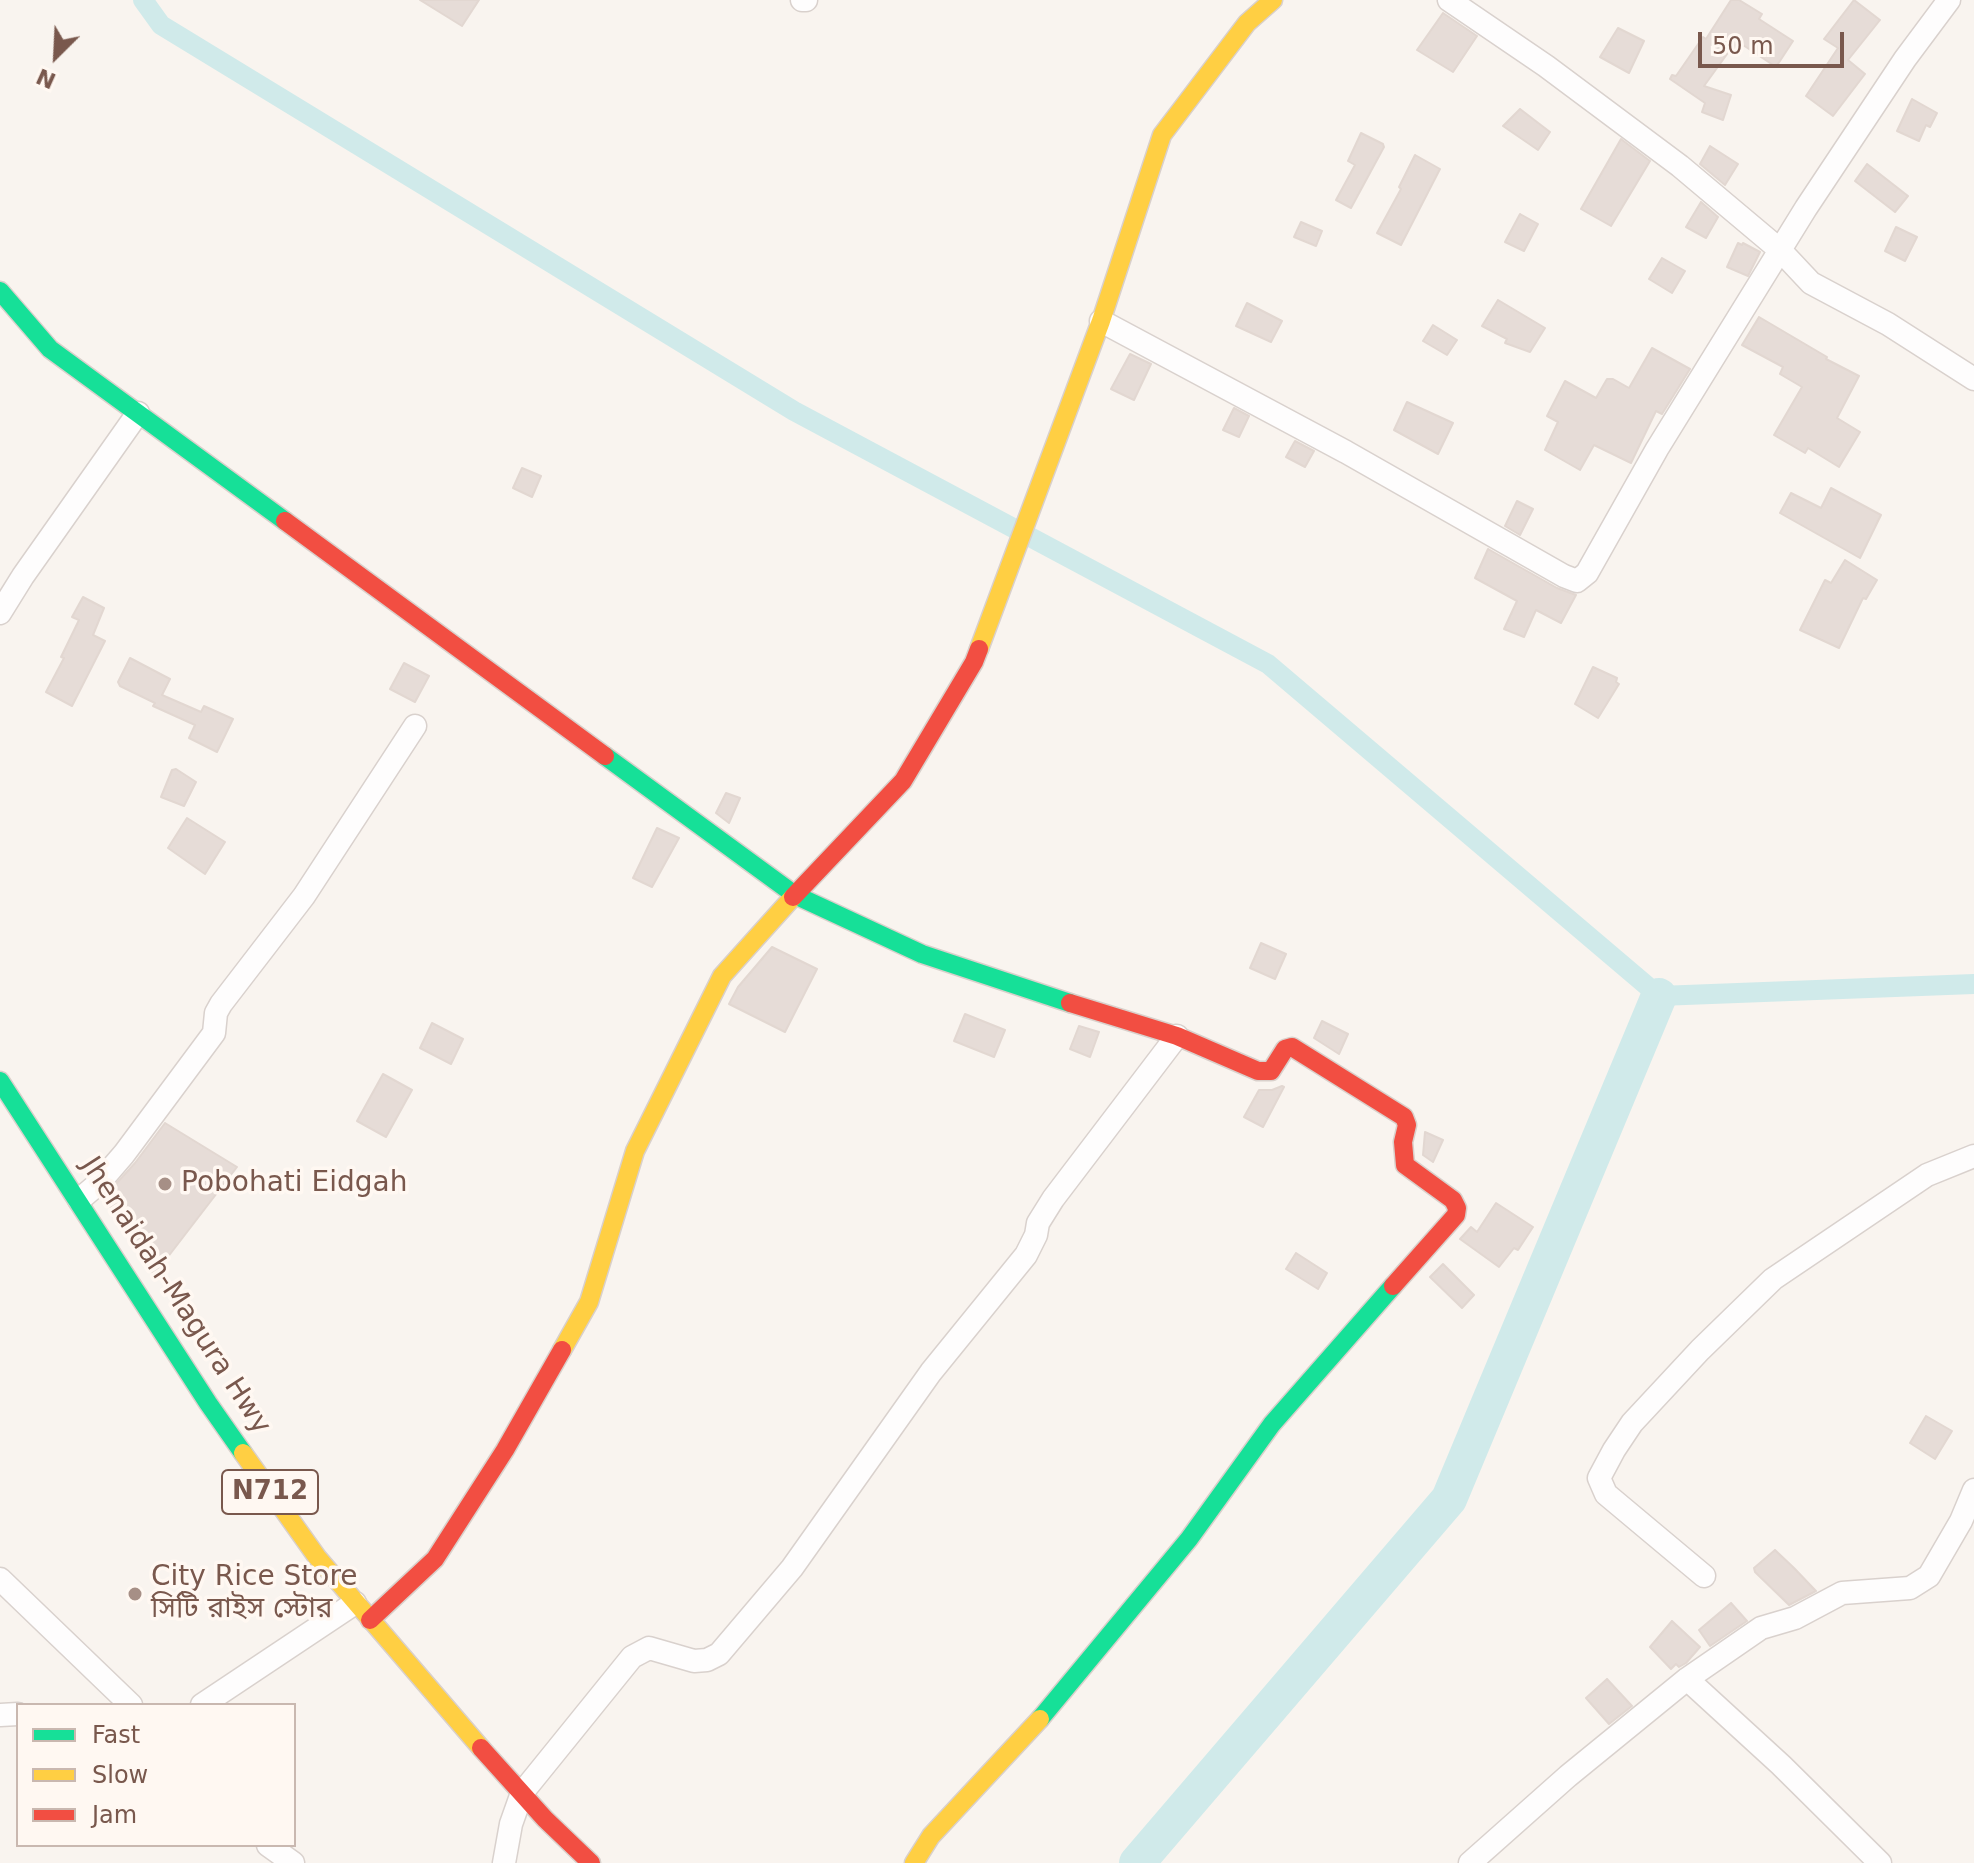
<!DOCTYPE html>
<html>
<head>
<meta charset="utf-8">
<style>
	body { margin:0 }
	#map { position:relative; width:1974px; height:1863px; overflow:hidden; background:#f9f4ef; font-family:"DejaVu Sans",sans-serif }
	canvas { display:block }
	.legend { position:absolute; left:16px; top:1703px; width:280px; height:144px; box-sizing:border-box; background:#fff8f2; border:2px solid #c9b8b0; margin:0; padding:10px 14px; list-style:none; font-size:24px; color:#79584d }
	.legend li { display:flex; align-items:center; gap:16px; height:40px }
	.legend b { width:40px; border:2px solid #c9b8b0 }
	.north { position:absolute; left:16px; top:16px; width:80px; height:80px; -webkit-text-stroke:6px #fff8f2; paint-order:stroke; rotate:204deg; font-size:22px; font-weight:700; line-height:32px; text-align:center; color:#79584d }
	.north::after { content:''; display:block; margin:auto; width:28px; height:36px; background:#79584d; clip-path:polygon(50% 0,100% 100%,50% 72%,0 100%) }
	.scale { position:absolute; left:1698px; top:32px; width:146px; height:36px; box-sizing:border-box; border:4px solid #79584d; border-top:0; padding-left:10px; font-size:24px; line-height:28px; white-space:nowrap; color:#79584d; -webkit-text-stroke:6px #fff8f2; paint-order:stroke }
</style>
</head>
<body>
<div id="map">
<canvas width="1974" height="1863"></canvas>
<ul class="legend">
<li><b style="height:10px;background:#16e098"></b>Fast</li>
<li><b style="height:10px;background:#ffcf43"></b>Slow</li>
<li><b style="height:10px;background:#f24e42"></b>Jam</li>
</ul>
<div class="north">N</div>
<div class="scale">50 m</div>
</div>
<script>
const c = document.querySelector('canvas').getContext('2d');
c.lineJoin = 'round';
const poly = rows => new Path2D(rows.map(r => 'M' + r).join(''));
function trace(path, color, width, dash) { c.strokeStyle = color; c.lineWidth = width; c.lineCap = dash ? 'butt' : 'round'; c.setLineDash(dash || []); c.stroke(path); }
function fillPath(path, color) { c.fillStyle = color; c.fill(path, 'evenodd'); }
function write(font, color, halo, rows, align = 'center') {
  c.font = font + ' "DejaVu Sans","Noto Sans Bengali",sans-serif'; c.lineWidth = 7; c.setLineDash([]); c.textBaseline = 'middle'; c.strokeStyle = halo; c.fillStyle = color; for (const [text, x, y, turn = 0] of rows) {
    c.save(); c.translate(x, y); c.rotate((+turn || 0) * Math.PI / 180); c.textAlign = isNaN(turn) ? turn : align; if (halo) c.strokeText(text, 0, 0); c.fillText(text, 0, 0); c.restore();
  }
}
trace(poly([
	[143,0,161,25,794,411,1268,664,1659,996,1974,984]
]), '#d0eaea', 20);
trace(poly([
	[1137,1863,1449,1499,1659,996]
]), '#d0eaea', 36);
const building = poly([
	[420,0,479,0,462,26,420,0],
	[1731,0,1739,0,1762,14,1759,19,1793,41,1776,67,1743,45,1737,55,1730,50,1704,86,1731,95,1723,120,1702,112,1705,103,1670,79,1672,75,1676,76,1703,37,1706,39,1731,0],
	[1854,0,1880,20,1848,60,1865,74,1833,116,1806,96,1838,48,1824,39,1854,0],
	[1443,13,1477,36,1453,72,1417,50,1443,13],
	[1618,28,1644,41,1629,73,1600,57,1618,28],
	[1912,99,1937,113,1930,127,1926,125,1919,141,1897,131,1912,99],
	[1520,109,1550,132,1538,150,1503,126,1520,109],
	[1361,133,1383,144,1384,147,1351,208,1336,200,1355,165,1348,161,1361,133],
	[1621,139,1650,161,1611,226,1581,209,1621,139],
	[1710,146,1738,164,1725,185,1700,164,1710,146],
	[1415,155,1440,169,1401,245,1377,233,1401,189,1399,187,1415,155],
	[1867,164,1908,196,1895,212,1855,181,1867,164],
	[1701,202,1718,217,1706,238,1686,227,1701,202],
	[1520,214,1538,224,1524,251,1505,242,1520,214],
	[1301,222,1322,231,1316,246,1294,237,1301,222],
	[1896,227,1917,237,1905,261,1885,251,1896,227],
	[1738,243,1742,245,1743,243,1760,252,1748,276,1727,267,1738,243],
	[1662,258,1685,271,1672,293,1649,279,1662,258],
	[1498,300,1545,328,1530,352,1505,343,1507,339,1482,326,1498,300],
	[1247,303,1282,321,1271,342,1236,326,1247,303],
	[1759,317,1827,357,1826,359,1859,376,1837,418,1860,432,1839,467,1808,448,1805,453,1774,435,1802,387,1780,374,1783,367,1742,345,1759,317],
	[1433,325,1457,340,1447,355,1423,341,1433,325],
	[1652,348,1690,369,1662,414,1656,411,1631,463,1594,445,1580,470,1545,450,1558,422,1547,416,1565,381,1596,398,1607,379,1613,379,1629,388,1652,348],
	[1130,354,1151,364,1134,400,1111,389,1130,354],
	[1407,402,1453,423,1438,454,1394,430,1407,402],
	[1234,408,1249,416,1239,437,1223,430,1234,408],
	[1295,441,1314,451,1305,467,1286,457,1295,441],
	[522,468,541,476,532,497,513,488,522,468],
	[1831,488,1881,515,1860,558,1780,513,1791,493,1821,508,1831,488],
	[1517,501,1533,509,1520,535,1505,526,1517,501],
	[1488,549,1557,588,1576,595,1561,623,1536,610,1524,637,1504,629,1517,601,1475,578,1488,549],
	[1845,560,1877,580,1866,599,1863,598,1839,648,1800,630,1825,580,1831,583,1845,560],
	[83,597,104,608,93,635,105,641,72,706,46,692,64,658,61,657,79,620,72,617,83,597],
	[130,658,170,679,162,695,201,712,204,706,233,719,217,752,189,738,195,725,153,706,155,703,120,686,118,682,130,658],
	[404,663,429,676,415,702,390,689,404,663],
	[1593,667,1617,678,1616,682,1619,684,1598,718,1575,704,1593,667],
	[176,769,196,782,184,806,161,797,172,770,176,769],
	[726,793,740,798,729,823,716,813,726,793],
	[187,818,225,842,205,874,168,848,187,818],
	[657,828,679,838,652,887,633,878,657,828],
	[1261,943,1286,954,1275,979,1250,968,1261,943],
	[772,947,817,969,785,1032,729,1004,738,987,772,947],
	[965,1014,1005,1030,994,1057,954,1041,965,1014],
	[1322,1021,1348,1034,1339,1054,1314,1038,1322,1021],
	[432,1023,463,1039,451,1064,420,1048,432,1023],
	[1079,1026,1099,1032,1090,1057,1070,1049,1079,1026],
	[383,1074,412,1090,386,1137,357,1121,383,1074],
	[1282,1086,1284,1087,1263,1127,1244,1117,1259,1090,1272,1090,1282,1086],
	[165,1123,237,1167,154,1275,104,1197,135,1163,165,1123],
	[1425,1132,1443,1140,1433,1162,1423,1155,1425,1132],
	[1496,1203,1533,1227,1518,1250,1514,1248,1499,1267,1460,1239,1471,1227,1477,1232,1496,1203],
	[1296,1253,1327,1273,1318,1289,1286,1269,1296,1253],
	[1443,1264,1474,1295,1462,1308,1430,1277,1443,1264],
	[1926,1416,1952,1431,1935,1459,1910,1443,1926,1416],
	[1775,1550,1794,1568,1816,1591,1789,1605,1755,1572,1754,1568,1775,1550],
	[1731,1603,1747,1621,1710,1646,1699,1630,1731,1603],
	[1672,1621,1700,1647,1686,1663,1679,1667,1676,1664,1671,1669,1650,1647,1672,1621],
	[1607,1679,1632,1706,1609,1724,1586,1698,1607,1679]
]);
fillPath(building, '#e6dcd7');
trace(building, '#e2d7d1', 2);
const street = poly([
	[802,0,806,0],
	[1449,0,1546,66,1680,166,1780,250,1811,283,1888,324,1974,379],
	[1101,321,1346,452,1564,576,1577,581,1587,573,1657,449,1806,208,1905,59,1949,0],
	[0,613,23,576,138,413],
	[79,1200,99,1183,124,1154,214,1033,216,1013,221,1004,304,896,415,726],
	[1704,1576,1606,1494,1599,1478,1614,1450,1632,1423,1700,1350,1773,1279,1927,1175,1974,1156],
	[0,1579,131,1705],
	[1687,1679,1781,1765,1880,1863],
	[202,1705,355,1603],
	[0,1715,18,1714],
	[268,1845,293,1863],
	[504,1863,511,1824,522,1793,632,1657,649,1648,694,1661,707,1660,719,1654,792,1568,931,1372,1026,1255,1036,1235,1038,1223,1053,1199,1177,1036],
	[1470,1863,1568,1776,1687,1679,1761,1628,1795,1618,1842,1593,1910,1588,1929,1576,1961,1521,1974,1490]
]);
const fast = poly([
	[0,291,50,349,285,521],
	[605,756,795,895,922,954,1070,1003],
	[0,1081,208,1403,243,1453],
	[1040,1719,1189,1539,1272,1424,1393,1286]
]);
const slow = poly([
	[979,649,1101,321,1162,135,1247,23,1273,0],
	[562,1350,589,1302,635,1151,722,976,793,897],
	[243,1453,317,1557,481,1748],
	[914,1863,931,1836,1040,1719]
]);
const jam = poly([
	[285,521,605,756],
	[793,897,903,781,974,662,979,649],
	[1070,1003,1177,1036,1258,1071,1271,1071,1285,1049,1292,1047,1404,1117,1407,1125,1403,1142,1405,1165,1453,1200,1457,1208,1456,1215,1393,1286],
	[370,1620,435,1559,505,1450,562,1350],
	[481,1748,545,1819,591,1863]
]);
trace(street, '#d9d1cd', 25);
trace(fast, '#d9d0cb', 21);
trace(slow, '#d9d0cb', 21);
trace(jam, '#d9d0cb', 21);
trace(street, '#fefdfd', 22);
trace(fast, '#16e098', 18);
trace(slow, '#ffcf43', 18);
trace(jam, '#f24e42', 18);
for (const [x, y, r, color] of [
	[165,1184,8,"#a68f86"],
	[135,1594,8,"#a68f86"]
]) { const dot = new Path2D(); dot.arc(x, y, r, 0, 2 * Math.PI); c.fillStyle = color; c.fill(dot); trace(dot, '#fff8f2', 3); }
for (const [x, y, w] of [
	[270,1492,96]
]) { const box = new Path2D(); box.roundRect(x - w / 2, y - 22, w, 44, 6); c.fillStyle = '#fff8f2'; c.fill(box); trace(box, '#79584d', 2); }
write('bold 26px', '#79584d', null, [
	["N712",270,1492]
]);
write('28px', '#79584d', '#fff8f2', [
	["Pobohati Eidgah",181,1184],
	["City Rice Store",151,1578],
	["সিটি রাইস স্টোর",151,1610]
], 'left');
write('28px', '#79584d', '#fff8f2', [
	["Jhenaidah-Magura Hwy",175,1296,57]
]);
</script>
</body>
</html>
